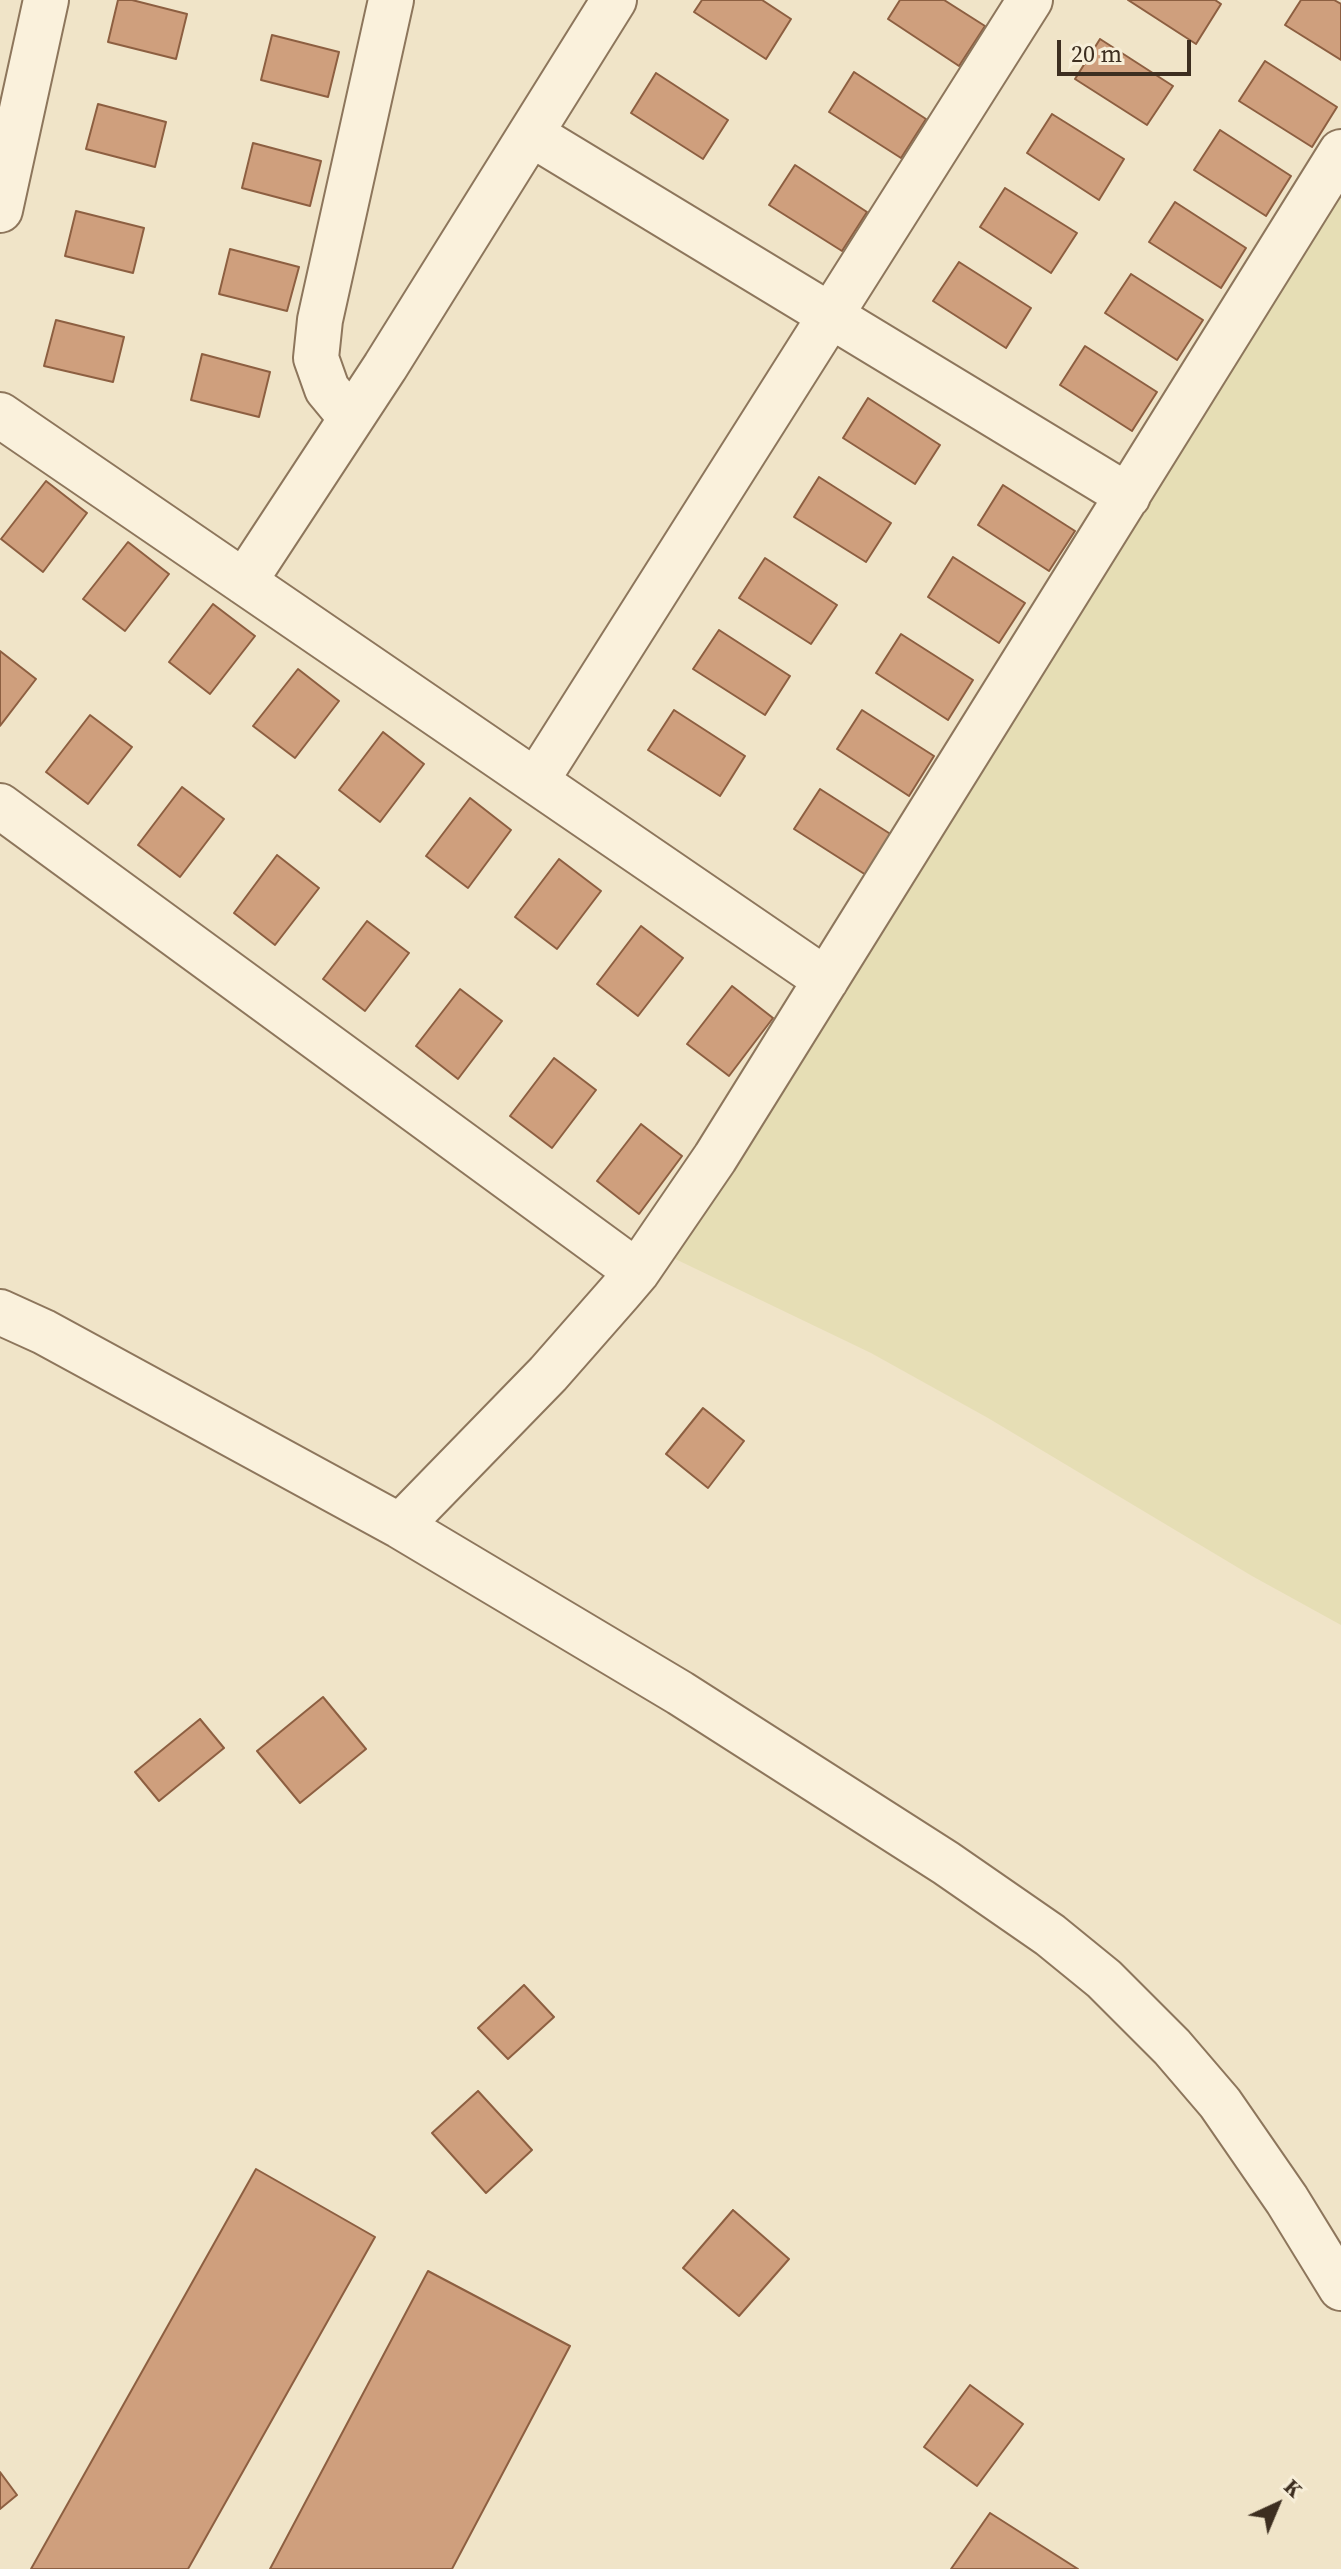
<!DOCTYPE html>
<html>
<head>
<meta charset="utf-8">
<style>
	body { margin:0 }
	#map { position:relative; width:1341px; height:2569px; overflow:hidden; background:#f0e4c8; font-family:"Source Serif 4",serif }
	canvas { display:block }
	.north { position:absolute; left:1237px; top:2465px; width:80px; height:80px; -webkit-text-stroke:6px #f7eed8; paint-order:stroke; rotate:44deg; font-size:22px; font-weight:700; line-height:32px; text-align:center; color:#3d2e20 }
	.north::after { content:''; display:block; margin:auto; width:28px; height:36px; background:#3d2e20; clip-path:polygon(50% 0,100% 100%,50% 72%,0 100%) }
	.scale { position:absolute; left:1057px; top:40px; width:134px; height:36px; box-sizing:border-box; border:4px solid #3d2e20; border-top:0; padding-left:10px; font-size:24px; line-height:28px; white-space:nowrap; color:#3d2e20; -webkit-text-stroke:6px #f7eed8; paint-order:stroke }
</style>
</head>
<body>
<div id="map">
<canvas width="1341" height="2569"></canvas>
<div class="north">K</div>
<div class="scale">20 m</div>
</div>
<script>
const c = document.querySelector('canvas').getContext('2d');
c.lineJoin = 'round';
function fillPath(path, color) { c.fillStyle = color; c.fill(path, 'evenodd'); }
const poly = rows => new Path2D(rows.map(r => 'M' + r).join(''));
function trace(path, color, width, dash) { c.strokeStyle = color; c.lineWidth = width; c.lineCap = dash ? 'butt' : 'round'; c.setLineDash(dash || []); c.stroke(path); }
fillPath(poly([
	[1341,187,1341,1625,1252,1576,988,1418,871,1353,669,1256]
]), '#e6deb5');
const building = poly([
	[118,0,132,0,187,14,176,59,108,42,118,0],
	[702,0,762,0,791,19,766,59,694,12,702,0],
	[900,0,944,0,985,26,959,66,888,19,900,0],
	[1128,0,1215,0,1221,4,1196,44,1128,0],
	[1301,0,1334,0,1341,4,1341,60,1285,25,1301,0],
	[272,35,339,52,328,97,261,80,272,35],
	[1100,39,1173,86,1147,125,1075,79,1100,39],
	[1265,61,1337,107,1312,147,1239,101,1265,61],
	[854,72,926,119,901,158,829,112,854,72],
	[656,73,728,120,703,159,631,113,656,73],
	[98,104,166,122,155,167,86,149,98,104],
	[1052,114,1124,159,1099,200,1027,153,1052,114],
	[1220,130,1291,176,1266,216,1194,170,1220,130],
	[253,143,321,161,310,206,242,188,253,143],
	[795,165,867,212,842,251,769,205,795,165],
	[1005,188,1077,233,1051,273,980,227,1005,188],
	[1175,202,1246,248,1221,288,1149,242,1175,202],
	[76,211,144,228,133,273,65,256,76,211],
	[230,249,299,267,287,311,219,294,230,249],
	[959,262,1031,308,1006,348,933,301,959,262],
	[1131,274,1203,320,1177,360,1105,313,1131,274],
	[56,320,124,337,113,382,44,366,56,320],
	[1085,346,1157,392,1132,431,1060,385,1085,346],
	[202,354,270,372,259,417,191,400,202,354],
	[868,398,940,445,915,484,843,438,868,398],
	[819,477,891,523,866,562,794,517,819,477],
	[46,481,87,513,43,572,1,539,46,481],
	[1003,485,1075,531,1049,571,978,525,1003,485],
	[128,542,169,574,125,631,83,599,128,542],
	[953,557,1025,603,999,643,928,597,953,557],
	[765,558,837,605,811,644,739,598,765,558],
	[213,604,255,636,210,694,169,662,213,604],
	[719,630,790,676,765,715,693,669,719,630],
	[901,634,973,680,948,720,876,673,901,634],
	[0,651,36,679,0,726,0,651],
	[298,669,339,701,295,758,253,726,298,669],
	[674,710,745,756,720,796,648,750,674,710],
	[862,710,934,756,909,796,837,749,862,710],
	[90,715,132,747,88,804,46,772,90,715],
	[383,732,424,764,380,822,339,790,383,732],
	[182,787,224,819,180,877,138,845,182,787],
	[820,789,892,835,866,875,794,829,820,789],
	[470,798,511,830,468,888,426,856,470,798],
	[277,855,319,888,275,945,234,913,277,855],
	[559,859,601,891,557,949,515,917,559,859],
	[367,921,409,953,365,1011,323,979,367,921],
	[641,926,683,958,638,1016,597,984,641,926],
	[732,986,773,1018,729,1076,687,1044,732,986],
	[460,989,502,1021,458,1079,416,1046,460,989],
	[554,1058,596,1090,552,1148,510,1116,554,1058],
	[641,1124,682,1156,639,1214,597,1181,641,1124],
	[703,1408,744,1441,708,1488,666,1454,703,1408],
	[323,1697,366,1749,300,1803,257,1751,323,1697],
	[200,1719,224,1748,159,1801,135,1772,200,1719],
	[524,1985,554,2017,508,2059,478,2028,524,1985],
	[478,2091,532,2150,486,2193,432,2133,478,2091],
	[256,2169,375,2237,188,2569,31,2569,256,2169],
	[733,2210,789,2259,739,2316,683,2268,733,2210],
	[428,2271,570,2346,452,2569,270,2569,428,2271],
	[970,2385,1023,2424,977,2486,924,2447,970,2385],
	[0,2472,17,2495,0,2509,0,2472],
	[990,2513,1078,2569,951,2569,990,2513]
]);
fillPath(building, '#cf9f7d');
trace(building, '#8d5f41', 2);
const minor = poly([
	[531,134,1128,496],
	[0,210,46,0],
	[0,415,826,980],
	[351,418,327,389,316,358,320,320,391,0],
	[244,582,385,367,614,0],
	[536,781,1030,0],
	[0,806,637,1272],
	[0,1312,44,1332,400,1526,680,1693,946,1863,1050,1935,1104,1979,1172,2047,1220,2103,1287,2200,1341,2288],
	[400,1526,548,1374,620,1292,637,1272,715,1158,1341,152]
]);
trace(minor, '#8d765c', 48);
trace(minor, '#faf1dc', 44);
</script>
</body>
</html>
